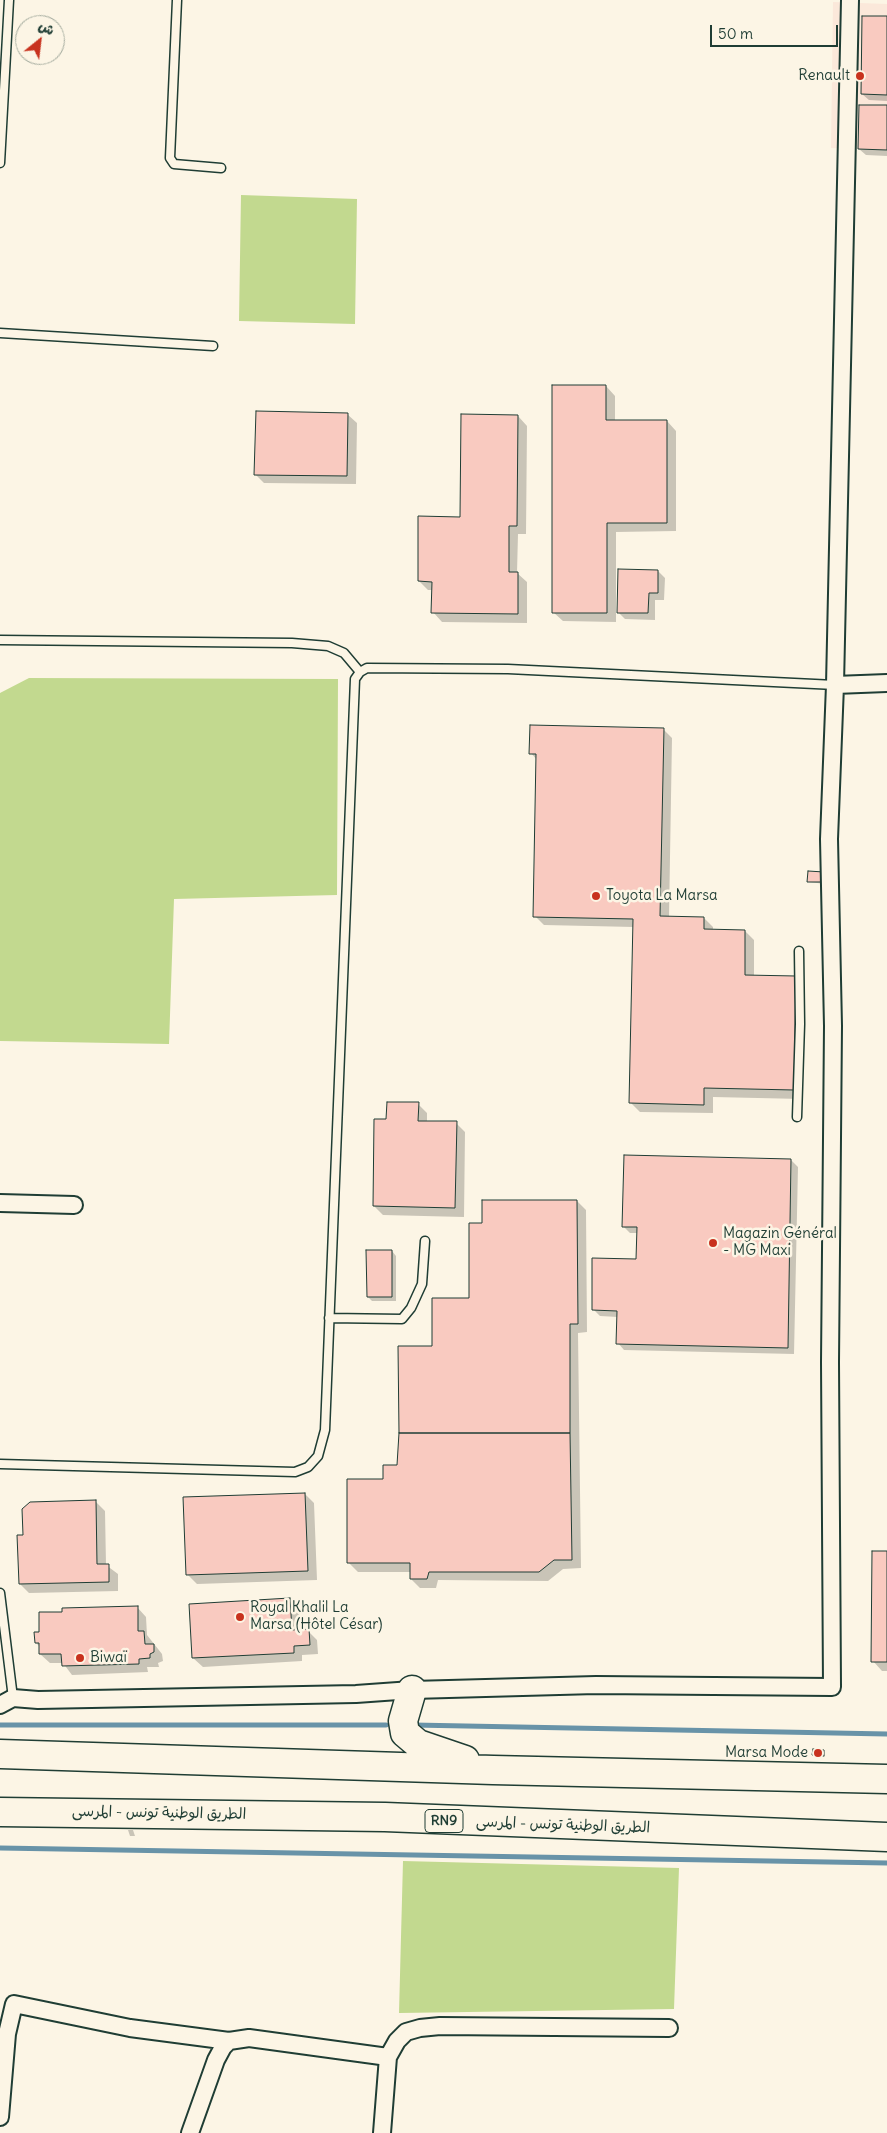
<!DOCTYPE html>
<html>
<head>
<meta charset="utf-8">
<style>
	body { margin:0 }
	#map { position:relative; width:887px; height:2133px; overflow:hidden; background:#fcf5e5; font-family:Delius,"Playpen Sans Arabic",sans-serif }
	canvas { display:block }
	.north { position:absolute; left:15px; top:15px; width:50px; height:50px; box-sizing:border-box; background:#fcf5e5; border:1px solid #a4ab9e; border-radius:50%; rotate:29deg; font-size:14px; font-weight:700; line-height:20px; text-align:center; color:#1f3d34 }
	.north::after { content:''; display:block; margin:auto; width:18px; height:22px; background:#c8321e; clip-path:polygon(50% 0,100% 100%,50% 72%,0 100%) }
	.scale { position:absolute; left:710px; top:25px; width:128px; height:22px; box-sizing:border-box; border:2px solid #1f3d34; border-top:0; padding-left:6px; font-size:15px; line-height:18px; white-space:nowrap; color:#1f3d34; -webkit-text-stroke:4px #fcf5e5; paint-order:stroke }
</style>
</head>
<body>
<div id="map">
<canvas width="887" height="2133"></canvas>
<div class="north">ش</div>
<div class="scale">50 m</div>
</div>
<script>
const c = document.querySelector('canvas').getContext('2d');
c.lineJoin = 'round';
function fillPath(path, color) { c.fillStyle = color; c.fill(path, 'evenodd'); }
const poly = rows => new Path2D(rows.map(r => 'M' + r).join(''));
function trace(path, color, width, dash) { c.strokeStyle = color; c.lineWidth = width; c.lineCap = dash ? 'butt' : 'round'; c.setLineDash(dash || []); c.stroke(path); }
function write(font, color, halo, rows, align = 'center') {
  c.font = font + ' Delius,"Playpen Sans Arabic",sans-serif'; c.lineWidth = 5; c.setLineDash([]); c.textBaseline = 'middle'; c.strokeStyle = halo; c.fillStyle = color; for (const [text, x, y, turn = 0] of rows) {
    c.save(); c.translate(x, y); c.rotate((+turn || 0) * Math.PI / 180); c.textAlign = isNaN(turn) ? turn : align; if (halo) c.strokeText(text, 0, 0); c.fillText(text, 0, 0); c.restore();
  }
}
fillPath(poly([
	[833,2,887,4,887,150,831,148]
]), '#fbe8da');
fillPath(poly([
	[241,195,357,199,355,324,239,321],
	[29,678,338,679,337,895,174,899,169,1044,0,1041,0,693],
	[403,1861,679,1868,674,2009,399,2013]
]), '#c2d98f');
fillPath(poly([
	[887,17,887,101,869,100,862,94],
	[887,107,887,156,866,155,859,149],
	[606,386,615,396,615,421,667,421,676,431,676,531,616,532,616,622,563,621,553,612],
	[347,414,357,423,356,484,264,483,255,474],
	[518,416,527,426,526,534,518,534,517,573,527,582,527,623,442,622,433,612,433,590,428,590,419,581,462,518],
	[658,571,665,578,664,600,655,600,655,620,625,619,618,612],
	[663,729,672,738,669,917,704,918,713,927,713,931,745,931,754,940,754,977,795,978,804,987,802,1099,713,1097,713,1113,640,1112,631,1103,634,927,544,925,535,916,537,760,531,753],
	[825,875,825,884,809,882],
	[418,1104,427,1113,427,1122,456,1123,465,1132,464,1217,383,1215,374,1206],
	[791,1160,798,1167,794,1354,624,1350,618,1343,618,1317,600,1316,593,1309,637,1260,638,1233,630,1233,623,1226],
	[577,1201,586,1210,587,1332,578,1333,581,1568,563,1569,548,1581,438,1580,436,1588,420,1588,411,1579,411,1572,358,1572,349,1563,384,1480,399,1467,399,1348,433,1348,470,1299,484,1224],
	[392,1251,396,1256,396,1301,372,1301,368,1297],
	[305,1494,314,1503,317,1580,197,1584,188,1575],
	[96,1502,105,1511,106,1565,118,1574,118,1591,29,1593,20,1584,24,1536],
	[887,1552,887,1671,882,1671,873,1661],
	[289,1600,299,1609,300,1631,308,1631,317,1640,318,1654,302,1655,302,1661,203,1667,193,1658],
	[137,1607,146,1617,147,1635,162,1654,163,1661,158,1663,159,1667,147,1667,148,1672,72,1675,63,1663,50,1663,40,1654,40,1647,36,1643],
	[823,1751,825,1757,813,1754],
	[128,1830,133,1830,135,1836,130,1836]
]), '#0003');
trace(poly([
	[0,1725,386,1725],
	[413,1725,887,1734],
	[0,1848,887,1863]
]), '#6893a8', 5);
const building = poly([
	[862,16,887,16,887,95,861,94,862,16],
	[859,105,887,105,887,150,858,149,859,105],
	[552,385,606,385,606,420,667,420,667,523,607,523,607,613,552,613,552,385],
	[256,411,348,413,347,476,254,475,256,411],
	[461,414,518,415,517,526,509,526,509,572,518,572,518,614,431,613,432,582,418,581,418,516,460,517,461,414],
	[618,569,658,570,658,593,649,593,648,613,617,613,618,569],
	[530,725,664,728,660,916,704,917,704,929,745,930,745,975,796,976,794,1090,704,1088,704,1105,629,1103,633,919,533,917,536,754,529,754,530,725],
	[808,871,824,872,823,882,807,882,808,871],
	[387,1102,419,1102,418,1121,457,1121,455,1208,373,1206,374,1119,386,1119,387,1102],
	[624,1155,791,1159,788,1348,616,1344,617,1311,592,1310,592,1258,636,1259,637,1227,622,1227,624,1155],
	[482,1200,577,1200,578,1324,570,1324,570,1433,399,1433,398,1346,432,1346,432,1298,469,1298,469,1223,482,1223,482,1200],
	[366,1250,392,1250,392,1297,367,1297,366,1250],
	[399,1433,570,1433,572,1560,554,1560,539,1572,429,1572,427,1579,410,1579,410,1563,347,1563,347,1479,383,1479,383,1465,397,1465,399,1433],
	[305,1493,308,1571,186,1575,183,1497,305,1493],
	[96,1500,97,1564,109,1564,109,1582,19,1584,17,1535,23,1535,22,1509,30,1502,96,1500],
	[872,1551,887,1551,887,1662,871,1662,872,1551],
	[290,1598,292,1630,309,1629,310,1645,294,1646,294,1653,192,1658,189,1604,290,1598],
	[138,1606,138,1631,144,1631,145,1644,154,1644,154,1652,150,1654,150,1658,139,1659,139,1664,62,1666,61,1654,39,1654,39,1643,35,1643,34,1632,39,1632,39,1612,62,1612,62,1608,138,1606],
	[813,1749,824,1750,824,1756,812,1755,813,1749]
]);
fillPath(building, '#f9cac0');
trace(building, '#1f3d34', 1);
const service = poly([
	[177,0,170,158,174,164,221,168],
	[0,163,9,0],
	[0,333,213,346],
	[0,640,292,643,328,646,344,653,360,672],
	[797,1117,800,1024,799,951],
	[329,1318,402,1319,411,1308,422,1284,425,1241],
	[0,1464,295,1472,308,1467,318,1456,325,1430,355,679,360,672,367,668,508,669,835,685],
	[0,1593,13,1698]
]);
const minor = poly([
	[835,685,887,683],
	[0,1203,74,1205],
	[0,1705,13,1698,38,1700,356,1694,412,1690,596,1685,832,1687,830,1362,833,1026,829,839,835,685,850,0],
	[0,2117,7,2034,14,2004,130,2028,229,2041],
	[190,2133,216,2060,223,2047,229,2041,249,2038,388,2057],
	[382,2133,388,2057,397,2041,406,2032,420,2028,440,2026,669,2028]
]);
const trunk = poly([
	[412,1690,403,1721,405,1733,418,1744,465,1760],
	[0,1754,493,1770,887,1779],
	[0,1812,385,1817,887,1837]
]);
trace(service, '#1f3d34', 11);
trace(minor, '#1f3d34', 20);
trace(trunk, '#1f3d34', 31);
trace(service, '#fcf5e5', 8);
trace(minor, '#fcf5e5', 16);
trace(trunk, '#fcf5e5', 28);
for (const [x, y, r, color] of [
	[860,76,5,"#c8321e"],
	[596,896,5,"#c8321e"],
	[713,1243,5,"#c8321e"],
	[240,1617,5,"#c8321e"],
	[80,1658,5,"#c8321e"],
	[818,1753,5,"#c8321e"]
]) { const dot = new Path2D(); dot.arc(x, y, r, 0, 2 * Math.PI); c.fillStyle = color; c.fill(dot); trace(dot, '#fcf5e5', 2); }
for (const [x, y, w] of [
	[444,1821,38]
]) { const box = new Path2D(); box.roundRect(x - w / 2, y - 11.5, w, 23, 4); c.fillStyle = '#fcf5e5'; c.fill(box); trace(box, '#1f3d34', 1); }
write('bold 14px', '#1f3d34', null, [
	["RN9",444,1821]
]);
write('15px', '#1f3d34', '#fcf5e5', [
	["Renault",850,76,"right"],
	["Toyota La Marsa",606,896],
	["Magazin Général",723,1234],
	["- MG Maxi",723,1251],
	["Royal Khalil La",250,1608],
	["Marsa (Hôtel César)",250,1625],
	["Biwaï",90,1658],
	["Marsa Mode",808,1753,"right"]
], 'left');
write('15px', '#1f3d34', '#fcf5e5', [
	["الطريق الوطنية تونس - المرسى",159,1813,1],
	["الطريق الوطنية تونس - المرسى",563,1825,2]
]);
</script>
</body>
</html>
